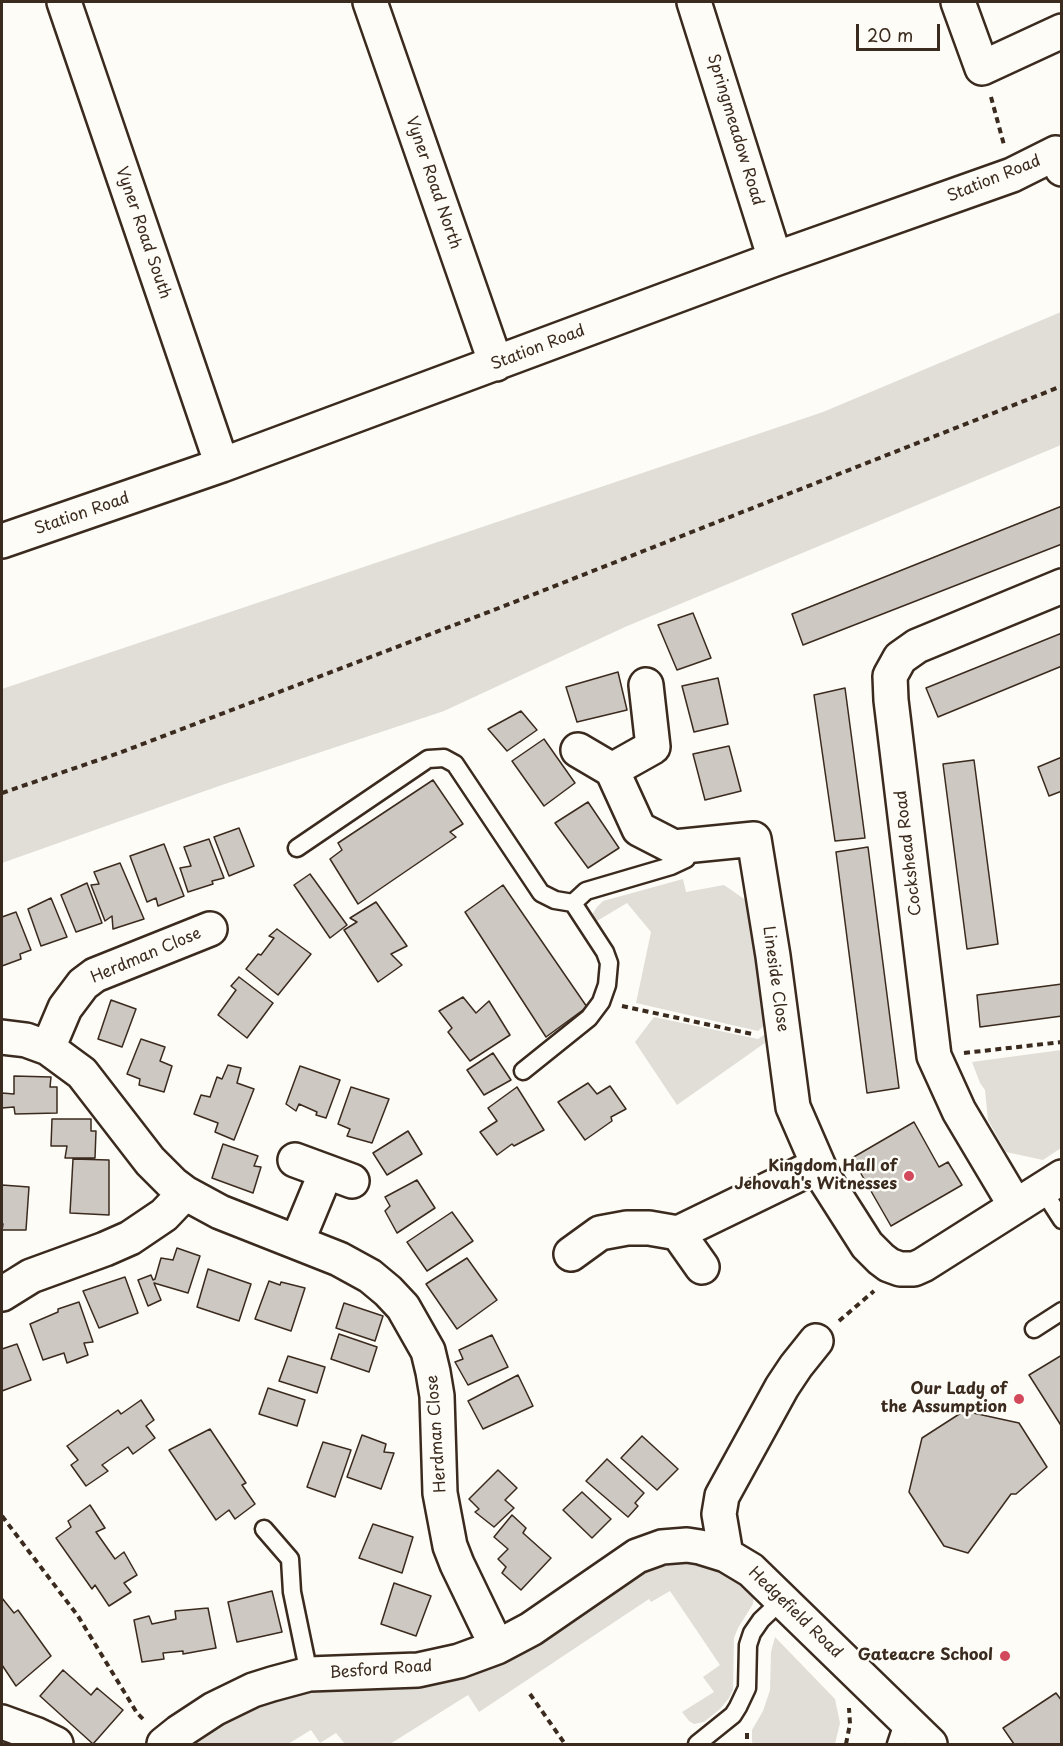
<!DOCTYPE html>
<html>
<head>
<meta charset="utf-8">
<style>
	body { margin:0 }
	#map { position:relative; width:1063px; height:1746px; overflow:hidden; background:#fdfcf7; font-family:"Playpen Sans",sans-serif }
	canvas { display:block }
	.frame { position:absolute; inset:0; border:3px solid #3b2a1e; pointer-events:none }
	.scale { position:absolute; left:856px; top:24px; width:84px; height:27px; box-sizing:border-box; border:3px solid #3b2a1e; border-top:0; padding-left:8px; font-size:18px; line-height:21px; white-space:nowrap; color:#3b2a1e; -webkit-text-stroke:4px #fdfcf7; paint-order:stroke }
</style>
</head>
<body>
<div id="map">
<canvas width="1063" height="1746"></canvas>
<div class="frame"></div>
<div class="scale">20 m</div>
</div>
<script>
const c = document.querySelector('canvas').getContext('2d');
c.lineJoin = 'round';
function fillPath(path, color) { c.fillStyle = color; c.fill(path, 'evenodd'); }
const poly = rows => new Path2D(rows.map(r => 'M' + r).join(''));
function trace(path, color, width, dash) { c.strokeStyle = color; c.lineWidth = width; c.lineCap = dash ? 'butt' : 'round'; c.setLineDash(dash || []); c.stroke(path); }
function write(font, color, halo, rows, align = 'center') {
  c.font = font + ' "Playpen Sans",sans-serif'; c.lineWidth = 5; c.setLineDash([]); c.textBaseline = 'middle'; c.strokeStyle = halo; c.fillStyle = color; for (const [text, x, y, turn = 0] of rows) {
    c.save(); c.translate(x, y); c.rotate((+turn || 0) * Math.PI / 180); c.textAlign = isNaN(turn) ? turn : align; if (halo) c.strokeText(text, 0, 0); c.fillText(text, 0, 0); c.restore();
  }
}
fillPath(poly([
	[1061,312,1061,445,625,627,444,711,219,786,2,863,2,689,823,412],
	[683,879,686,892,724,885,750,903,767,1023,758,1031,636,1003,651,932,627,903,597,921,594,918,593,913,597,907,603,901],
	[654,1017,758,1039,767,1033,769,1040,677,1105,635,1042],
	[1061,1050,1061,1148,1043,1160,1006,1152,988,1120,985,1090,980,1083,972,1062],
	[683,1561,708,1565,735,1576,754,1595,753,1604,738,1628,734,1638,733,1690,729,1698,720,1709,704,1722,694,1724,689,1721,682,1712,714,1692,703,1677,720,1665,670,1591,651,1602,649,1599,479,1712,468,1695,390,1744,345,1744,336,1733,320,1743,311,1730,288,1744,190,1744,216,1726,256,1706,287,1695,342,1688,410,1688,463,1677,501,1665,534,1646,636,1576,660,1565],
	[775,1637,835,1699,840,1723,835,1744,754,1744,752,1742,752,1730,763,1711,770,1690,771,1652]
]), '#e1ded7');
const building = poly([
	[1062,506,1062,544,803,645,792,614,1062,506],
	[693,613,711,658,677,670,658,625,693,613],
	[1062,633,1062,666,938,717,926,688,1062,633],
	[618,672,627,710,577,722,566,687,618,672],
	[718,678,728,724,694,732,682,686,718,678],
	[845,688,865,838,835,841,814,695,845,688],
	[521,711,537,730,507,751,488,729,521,711],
	[544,739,575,783,544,806,512,761,544,739],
	[729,746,741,791,705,800,693,754,729,746],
	[1062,757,1062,791,1049,796,1038,767,1062,757],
	[974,760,998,944,967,949,943,764,974,760],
	[433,780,463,824,450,832,456,837,358,904,330,859,342,850,338,843,433,780],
	[588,802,619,848,588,868,555,823,588,802],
	[239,828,254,866,229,876,214,837,239,828],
	[209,839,224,878,212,881,213,884,188,892,180,868,191,866,184,847,209,839],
	[164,844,184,896,158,906,156,898,147,902,130,856,164,844],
	[868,847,899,1088,867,1093,836,852,868,847],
	[120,863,144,919,113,929,112,916,105,921,91,885,99,884,94,872,120,863],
	[310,874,347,925,330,938,294,885,310,874],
	[87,883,102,923,76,932,61,895,87,883],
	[503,885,587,1007,546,1037,465,912,503,885],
	[51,898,67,937,41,946,28,909,51,898],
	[376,902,407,946,391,954,402,965,378,982,344,930,357,922,350,918,376,902],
	[16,912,31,950,20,954,21,959,2,966,2,917,16,912],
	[277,929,311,954,278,995,246,969,258,954,261,955,274,938,269,936,277,929],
	[239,977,273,1003,247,1038,218,1015,236,990,231,986,239,977],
	[1062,984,1062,1016,980,1027,977,995,1062,984],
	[463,997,476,1013,489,1001,510,1035,470,1061,448,1032,452,1028,439,1011,463,997],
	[111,1000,136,1009,122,1047,98,1039,111,1000],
	[141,1039,165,1047,160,1061,172,1066,164,1092,139,1085,140,1079,127,1074,141,1039],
	[493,1053,511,1080,484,1095,467,1070,493,1053],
	[228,1065,241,1068,237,1083,254,1089,234,1140,215,1132,218,1123,194,1114,201,1095,210,1097,217,1077,222,1079,228,1065],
	[300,1066,340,1080,326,1118,316,1115,317,1112,299,1104,296,1111,286,1104,300,1066],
	[14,1076,51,1077,50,1087,57,1087,57,1113,15,1114,14,1107,2,1108,2,1093,14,1094,14,1076],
	[588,1083,597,1094,610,1086,626,1109,611,1117,612,1121,585,1140,558,1102,588,1083],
	[351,1087,389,1099,372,1143,347,1136,350,1129,338,1124,351,1087],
	[517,1087,544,1130,514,1146,512,1144,497,1155,480,1132,497,1121,488,1108,517,1087],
	[52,1119,91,1119,91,1131,96,1131,95,1158,65,1158,67,1146,51,1146,52,1119],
	[914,1122,939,1167,948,1162,962,1185,891,1226,852,1158,914,1122],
	[408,1131,422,1154,387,1175,373,1153,408,1131],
	[223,1144,258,1156,254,1166,261,1167,253,1193,212,1178,223,1144],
	[73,1159,109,1160,109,1215,70,1213,73,1159],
	[417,1180,435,1208,397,1233,385,1211,390,1206,385,1197,417,1180],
	[2,1185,29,1187,26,1230,2,1230,3,1224,2,1224,2,1185],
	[452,1212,473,1241,427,1271,407,1242,452,1212],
	[177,1248,200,1256,188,1293,154,1283,161,1300,148,1306,138,1280,151,1275,153,1280,155,1279,161,1258,173,1260,177,1248],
	[467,1258,497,1300,457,1329,426,1284,467,1258],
	[208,1269,251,1284,239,1321,197,1307,208,1269],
	[125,1277,138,1313,99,1328,83,1291,125,1277],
	[269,1281,280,1285,281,1282,305,1288,291,1331,255,1319,269,1281],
	[79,1302,93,1342,84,1343,88,1355,67,1363,64,1353,43,1360,30,1324,58,1312,58,1309,79,1302],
	[344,1303,383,1316,375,1341,336,1328,344,1303],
	[339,1334,377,1347,369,1372,331,1359,339,1334],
	[492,1335,508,1367,468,1385,455,1362,463,1359,459,1350,492,1335],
	[17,1344,31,1380,2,1391,2,1349,17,1344],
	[1062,1355,1062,1427,1029,1375,1062,1355],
	[288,1356,325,1367,317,1393,279,1381,288,1356],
	[518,1375,533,1406,483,1429,468,1401,518,1375],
	[268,1388,305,1400,297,1426,259,1414,268,1388],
	[141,1400,154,1420,146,1426,155,1438,133,1454,128,1447,102,1465,108,1471,86,1486,71,1465,78,1460,67,1446,118,1410,121,1414,141,1400],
	[964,1411,1019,1423,1047,1467,1016,1494,1011,1494,968,1553,944,1546,909,1492,922,1438,964,1411],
	[210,1429,246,1483,242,1485,255,1504,235,1519,229,1510,216,1520,169,1450,210,1429],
	[362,1435,386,1444,384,1452,394,1453,381,1489,347,1477,362,1435],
	[642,1436,678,1469,657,1490,621,1458,642,1436],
	[323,1442,351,1450,335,1497,307,1487,323,1442],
	[607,1459,644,1493,635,1503,638,1506,628,1517,586,1481,607,1459],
	[498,1470,517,1488,505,1500,514,1508,494,1527,475,1512,479,1509,469,1499,498,1470],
	[582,1492,611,1519,592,1538,563,1510,582,1492],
	[90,1505,105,1528,96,1532,115,1559,124,1552,137,1575,124,1583,131,1592,109,1606,95,1585,92,1589,56,1538,71,1527,68,1521,90,1505],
	[512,1515,526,1528,523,1533,551,1558,521,1590,502,1573,506,1567,498,1559,508,1549,494,1537,512,1515],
	[373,1524,413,1537,402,1573,359,1558,373,1524],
	[394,1583,431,1596,416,1636,381,1624,394,1583],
	[272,1591,282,1632,237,1642,228,1602,272,1591],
	[2,1598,14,1613,18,1610,51,1656,16,1686,2,1665,2,1598],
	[208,1608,216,1648,183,1654,183,1651,163,1653,164,1659,142,1662,134,1620,149,1616,152,1624,176,1619,175,1611,208,1608],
	[63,1670,91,1695,97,1688,123,1710,93,1744,40,1696,63,1670],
	[1056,1693,1062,1701,1062,1744,1014,1744,1003,1728,1056,1693]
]);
fillPath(building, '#cdc8c2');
trace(building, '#3b2a1e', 1.5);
const lane = poly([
	[297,848,428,759,444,758,455,764,541,893,555,900,573,903,605,952,609,963,607,985,601,1002,589,1018,523,1071],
	[573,903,586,891,671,866,686,859,688,850],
	[1042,1189,1062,1220],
	[1034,1329,1062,1311],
	[264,1529,290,1559,292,1592,309,1674],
	[697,1744,733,1715,738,1707,747,1688,748,1645,752,1633,761,1620,782,1600],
	[896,1744,904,1720]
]);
const street = poly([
	[64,2,222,465],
	[370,2,496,364],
	[694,2,775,259],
	[958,2,982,68,1062,31],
	[2,541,222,465,775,259,1012,175,1056,153,1062,169],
	[646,685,653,747,612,770,639,829,674,847,754,839,773,956,793,1107,823,1176,867,1245,881,1259,889,1265,900,1269,914,1269,923,1265,1062,1177],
	[578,750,612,770],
	[210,929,95,975,83,984,65,1008,48,1048,82,1073,150,1161,173,1184,185,1193,220,1212,339,1259,370,1276,388,1291,403,1307,428,1351,433,1372,437,1396,440,1493,450,1546,457,1564,497,1647],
	[2,1037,26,1040,48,1048],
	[295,1160,352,1181],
	[1015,1205,959,1111,934,1056,891,700,890,676,900,658,917,646,1062,586],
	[678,1233,818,1165],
	[297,1242,326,1172],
	[571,1254,600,1233,627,1228,649,1228,678,1233,702,1267],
	[2,1294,31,1276,105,1249,130,1238,164,1215,185,1193],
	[726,1555,719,1514,722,1496,782,1387,796,1366,816,1341],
	[2,1722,35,1734,56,1744],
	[164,1744,179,1732,214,1709,253,1690,272,1684,309,1674,418,1670,459,1661,497,1647,531,1629,637,1556,662,1547,687,1545,700,1547,726,1555,751,1570,930,1744]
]);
trace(lane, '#3b2a1e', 21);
trace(street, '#3b2a1e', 38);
trace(poly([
	[991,97,1004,145],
	[2,793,119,753,499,608,1062,386],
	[622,1006,752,1034],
	[964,1053,1062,1042],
	[839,1321,874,1291],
	[2,1516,78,1616,137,1713,146,1722],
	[530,1694,565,1744],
	[747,1733,747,1744],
	[846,1744,850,1724,849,1708]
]), '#3b2a1e', 4, [6, 4.5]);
trace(lane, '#fdfcf7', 16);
trace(street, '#fdfcf7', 33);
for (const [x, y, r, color] of [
	[909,1176,6,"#d1495b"],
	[1019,1399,6,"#d1495b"],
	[1005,1656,6,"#d1495b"]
]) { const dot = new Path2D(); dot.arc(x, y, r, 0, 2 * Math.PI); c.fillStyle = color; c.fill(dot); trace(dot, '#fdfcf7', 2); }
write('16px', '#3b2a1e', '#fdfcf7', [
	["Springmeadow Road",735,130,73],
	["Station Road",994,179,-22],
	["Vyner Road North",433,183,71],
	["Vyner Road South",143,233,71],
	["Station Road",538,348,-21],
	["Station Road",82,514,-19],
	["Cockshead Road",909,853,-97],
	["Herdman Close",146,956,-23],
	["Lineside Close",775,979,82],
	["Herdman Close",437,1434,-94],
	["Hedgefield Road",795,1613,44],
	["Besford Road",381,1670,-4]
]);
write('bold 16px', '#3b2a1e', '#fdfcf7', [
	["Kingdom Hall of",897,1167],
	["Jehovah's Witnesses",897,1185],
	["Our Lady of",1007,1390],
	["the Assumption",1007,1408],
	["Gateacre School",993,1656]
], 'right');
</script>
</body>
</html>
